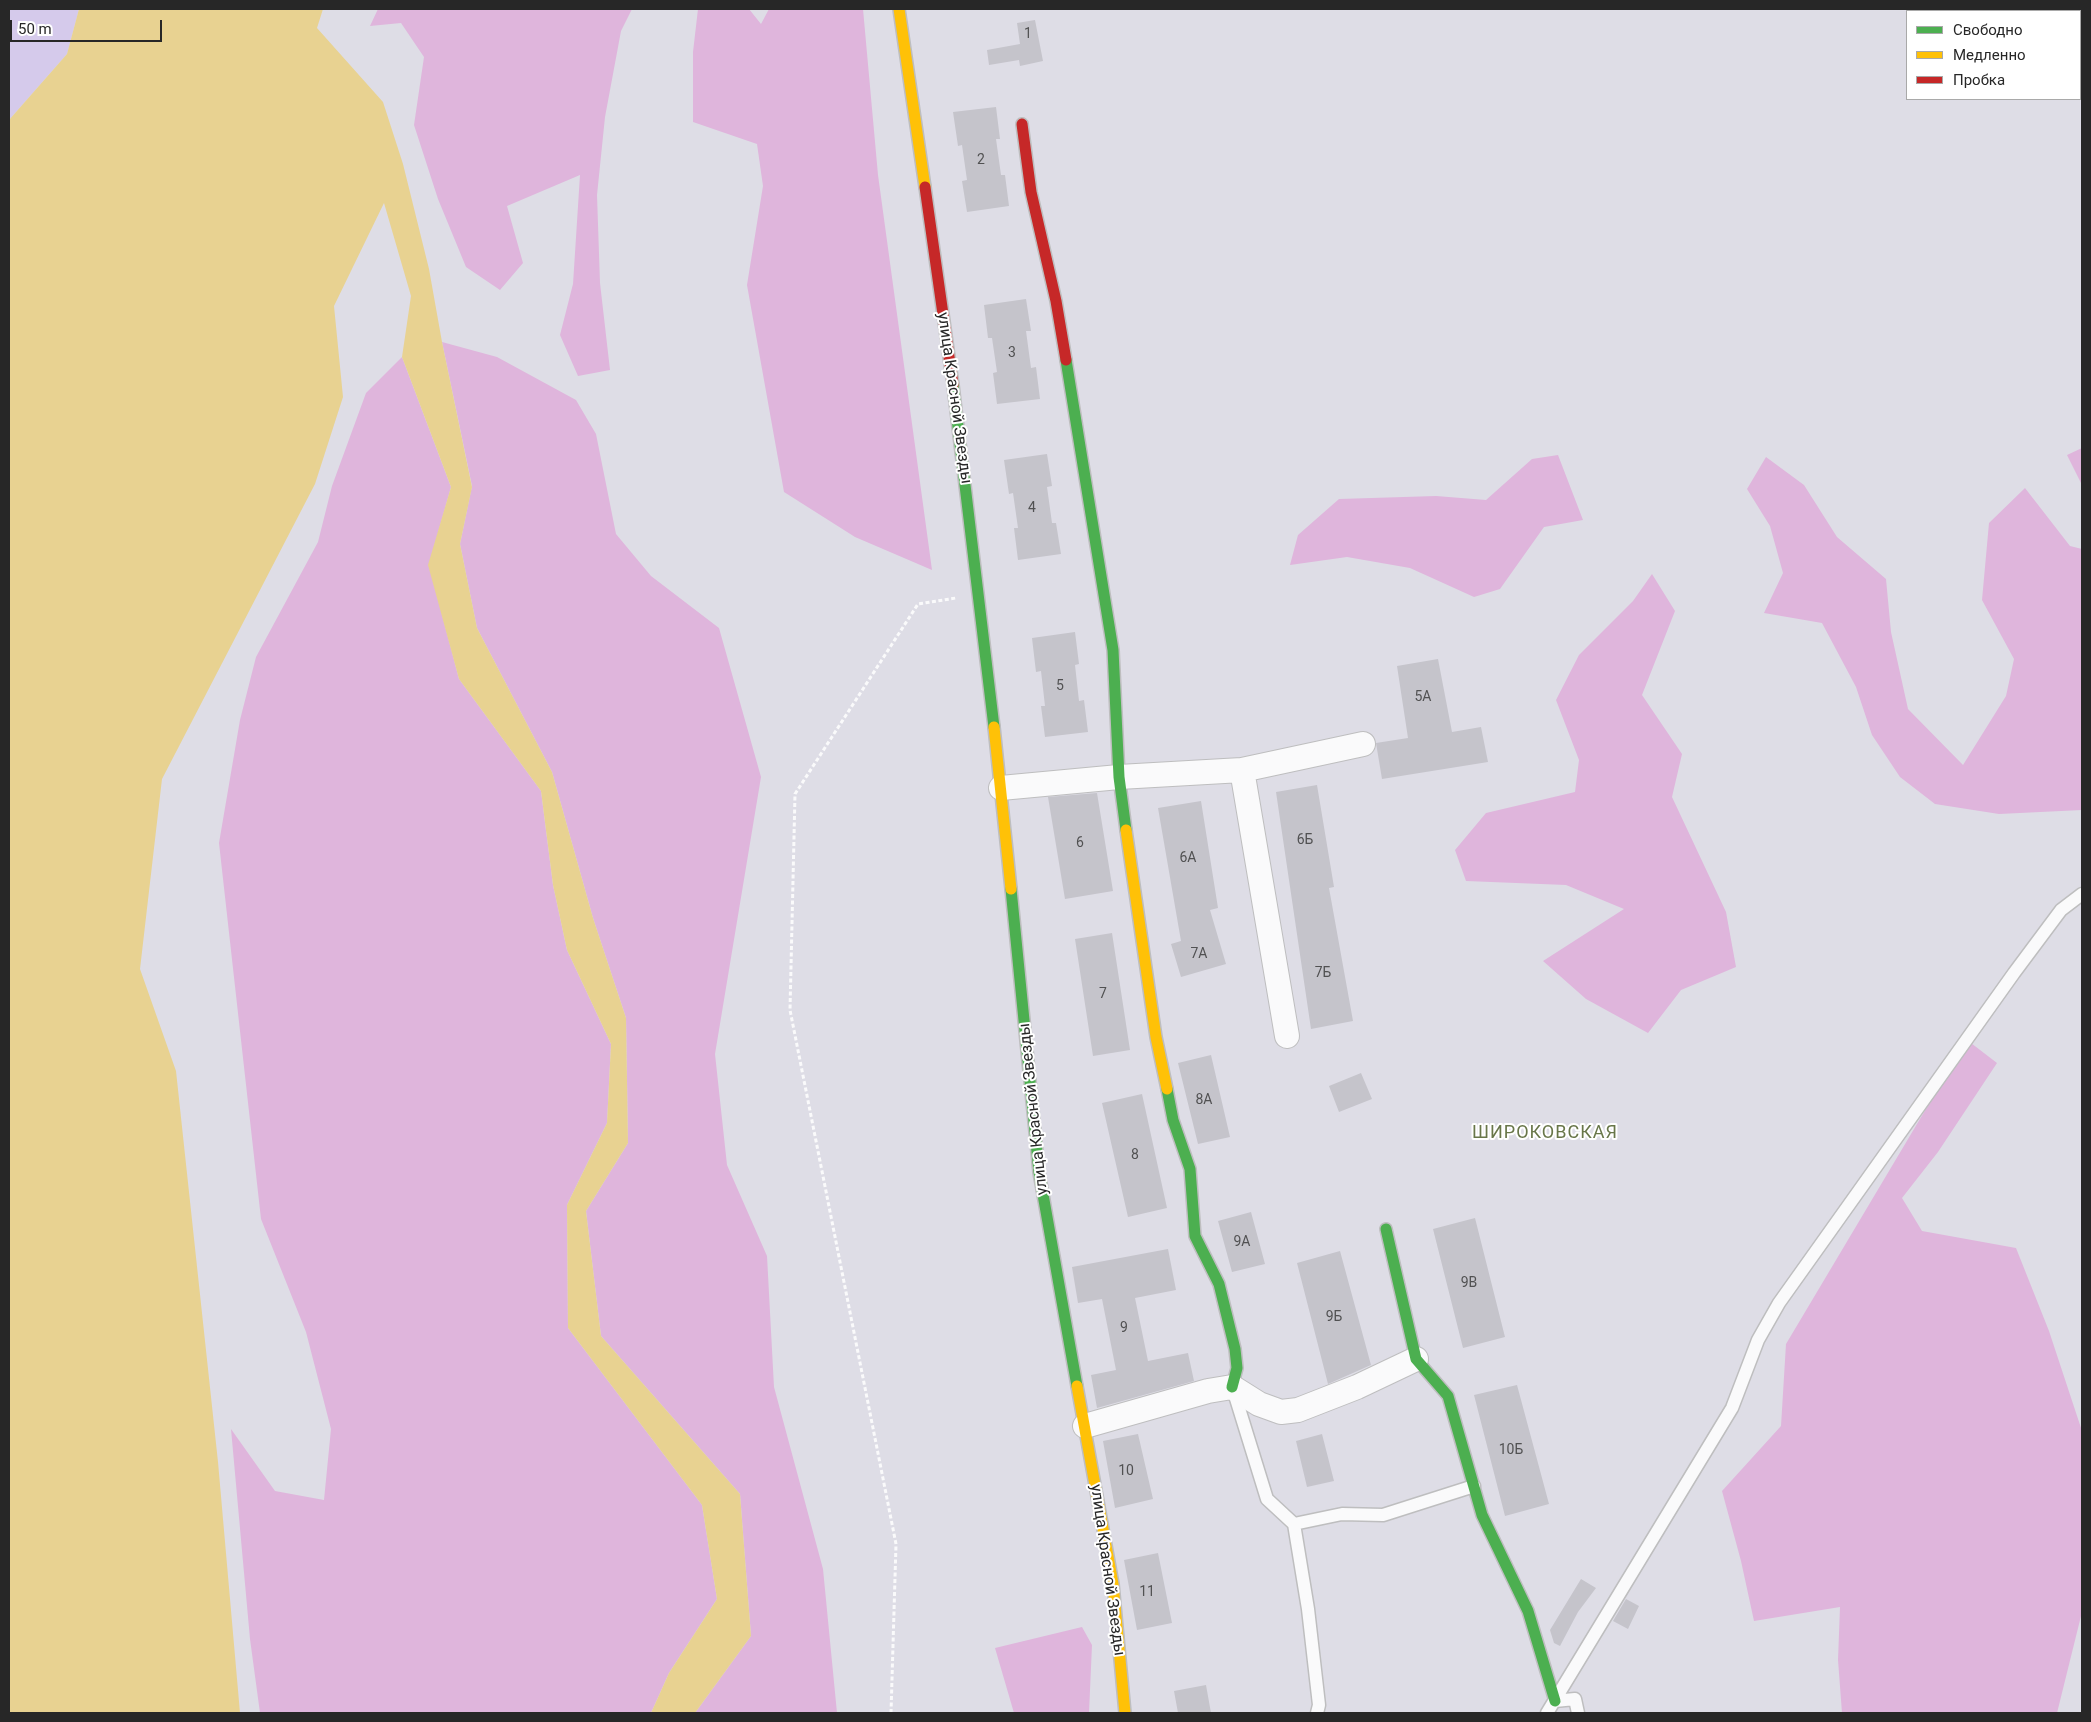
<!DOCTYPE html>
<html>
<head>
<meta charset="utf-8">
<style>
	body { margin:0 }
	#map { position:relative; width:2091px; height:1722px; overflow:hidden; background:#dedde6; font-family:Roboto,sans-serif }
	canvas { display:block }
	.frame { position:absolute; inset:0; border:10px solid #272727; pointer-events:none }
	.legend { position:absolute; left:1906px; top:10px; width:175px; height:90px; box-sizing:border-box; background:#fff; border:1px solid #a9a9a9; margin:0; padding:6px 9px; list-style:none; font-size:15px; color:#272727 }
	.legend li { display:flex; align-items:center; gap:10px; height:25px }
	.legend b { width:25px; border:1px solid #a9a9a9 }
	.scale { position:absolute; left:10px; top:20px; width:152px; height:22px; box-sizing:border-box; border:2px solid #272727; border-top:0; padding-left:6px; font-size:15px; line-height:18px; white-space:nowrap; color:#272727; -webkit-text-stroke:4px #fff; paint-order:stroke }
</style>
</head>
<body>
<div id="map">
<canvas width="2091" height="1722"></canvas>
<div class="frame"></div>
<ul class="legend">
<li><b style="height:6px;background:#4caf50"></b>Свободно</li>
<li><b style="height:6px;background:#ffc107"></b>Медленно</li>
<li><b style="height:6px;background:#c62828"></b>Пробка</li>
</ul>
<div class="scale">50 m</div>
</div>
<script>
const c = document.querySelector('canvas').getContext('2d');
c.lineJoin = 'round';
function fillPath(path, color) { c.fillStyle = color; c.fill(path, 'evenodd'); }
const poly = rows => new Path2D(rows.map(r => 'M' + r).join(''));
function trace(path, color, width, dash) { c.strokeStyle = color; c.lineWidth = width; c.lineCap = dash ? 'butt' : 'round'; c.setLineDash(dash || []); c.stroke(path); }
function write(font, color, halo, rows, align = 'center') {
  c.font = font + ' Roboto,sans-serif'; c.lineWidth = 4; c.setLineDash([]); c.textBaseline = 'middle'; c.strokeStyle = halo; c.fillStyle = color; for (const [text, x, y, turn = 0] of rows) {
    c.save(); c.translate(x, y); c.rotate((+turn || 0) * Math.PI / 180); c.textAlign = isNaN(turn) ? turn : align; if (halo) c.strokeText(text, 0, 0); c.fillText(text, 0, 0); c.restore();
  }
}
fillPath(poly([
	[378,9,632,9,621,31,605,117,597,195,600,283,610,370,578,376,560,335,573,284,580,175,507,206,523,263,500,290,466,267,438,199,414,125,424,57,401,23,370,26],
	[698,9,749,9,761,24,769,9,863,9,878,175,932,570,855,537,784,492,747,285,763,186,757,144,693,122,693,52],
	[442,342,497,357,576,400,596,434,616,534,651,576,719,628,761,777,715,1054,727,1165,767,1256,774,1387,823,1569,837,1713,695,1713,751,1636,740,1494,601,1336,586,1211,628,1143,626,1018,593,918,552,772,477,628,460,544,472,486],
	[402,357,451,487,429,565,459,679,541,791,553,885,567,950,611,1044,607,1123,567,1205,568,1328,702,1505,717,1599,669,1673,651,1713,260,1713,250,1639,231,1429,275,1491,324,1500,331,1429,306,1332,261,1219,219,843,240,720,256,657,318,542,332,486,366,393],
	[2082,448,2082,485,2067,455],
	[1558,455,1583,520,1544,527,1500,589,1474,597,1410,568,1347,557,1290,565,1298,535,1339,499,1436,496,1486,500,1532,459],
	[1766,457,1804,485,1837,537,1886,579,1891,632,1908,709,1963,765,2006,696,2014,659,1982,600,1989,523,2025,488,2070,546,2082,549,2082,810,1999,814,1935,804,1900,777,1872,735,1856,687,1822,623,1764,613,1783,573,1770,526,1747,489],
	[1652,574,1675,611,1642,695,1682,754,1672,797,1726,912,1736,967,1681,990,1648,1033,1586,999,1543,961,1624,909,1566,885,1466,881,1455,850,1486,813,1575,792,1579,760,1556,700,1579,655,1633,601],
	[1967,1040,1997,1063,1938,1152,1902,1198,1922,1231,2016,1248,2049,1331,2082,1431,2082,1612,2057,1713,1842,1713,1838,1660,1840,1607,1754,1621,1741,1561,1722,1491,1781,1426,1786,1344],
	[1082,1627,1092,1645,1089,1713,1014,1713,995,1648]
]), '#dfb5dc');
fillPath(poly([
	[9,9,79,9,67,54,9,120]
]), '#d5caeb');
fillPath(poly([
	[79,9,323,9,317,28,383,102,403,164,429,269,442,342,472,487,460,544,477,628,552,772,593,918,626,1018,628,1143,586,1211,601,1336,740,1494,751,1636,695,1713,651,1713,669,1673,717,1599,702,1505,568,1328,567,1205,607,1123,611,1044,567,950,553,885,541,791,459,679,428,565,451,487,402,357,411,296,384,203,334,306,343,397,315,484,162,779,140,969,176,1071,218,1462,240,1713,9,1713,9,120,67,54]
]), '#e8d291');
fillPath(poly([
	[1035,20,1043,61,1020,66,1019,60,989,65,987,50,1020,44,1017,23],
	[996,107,1000,139,996,139,1001,175,1005,175,1009,206,967,212,962,181,967,180,962,145,958,146,953,112],
	[1026,299,1031,331,1026,331,1031,368,1036,367,1040,399,997,404,993,373,997,372,992,338,988,338,984,305],
	[1047,454,1052,486,1047,487,1052,523,1056,523,1061,554,1018,560,1014,528,1018,528,1013,493,1009,494,1004,460],
	[1075,632,1079,664,1075,665,1079,701,1084,700,1088,732,1045,737,1041,706,1045,706,1041,671,1036,672,1032,638],
	[1438,659,1452,732,1481,727,1488,762,1382,779,1376,743,1408,738,1397,666],
	[1317,785,1334,887,1329,888,1353,1021,1311,1029,1276,792],
	[1097,793,1113,891,1065,899,1048,797],
	[1201,801,1218,908,1210,910,1226,964,1181,977,1171,944,1181,941,1158,808],
	[1112,933,1130,1050,1093,1056,1075,939],
	[1211,1055,1230,1137,1198,1144,1178,1063],
	[1361,1073,1372,1099,1339,1112,1329,1086],
	[1142,1094,1167,1208,1128,1217,1102,1103],
	[1251,1212,1265,1264,1232,1272,1218,1221],
	[1475,1218,1505,1337,1463,1348,1433,1229],
	[1168,1249,1176,1290,1135,1298,1148,1361,1188,1353,1194,1381,1097,1408,1091,1375,1116,1370,1102,1299,1078,1303,1072,1267],
	[1340,1251,1371,1365,1328,1384,1297,1263],
	[1517,1385,1549,1504,1505,1516,1474,1395],
	[1138,1434,1153,1499,1115,1508,1103,1441],
	[1322,1434,1334,1481,1307,1487,1296,1441],
	[1158,1553,1172,1623,1137,1630,1124,1560],
	[1581,1579,1596,1588,1578,1612,1560,1646,1554,1643,1550,1630],
	[1626,1599,1639,1606,1628,1629,1613,1621],
	[1206,1685,1211,1713,1178,1713,1174,1691]
]), '#c5c4cb');
const lane = poly([
	[1233,1389,1267,1499,1294,1524,1342,1514,1383,1515,1474,1486],
	[1294,1524,1308,1609,1319,1705,1317,1713],
	[1555,1701,1575,1699,1578,1713],
	[1547,1713,1732,1408,1758,1340,1779,1303,2014,973,2061,910,2082,894]
]);
const street = poly([
	[1242,770,1287,1036],
	[1001,788,1119,777,1242,770,1363,744],
	[1085,1426,1208,1391,1232,1387,1259,1404,1281,1412,1298,1410,1357,1387,1416,1359]
]);
const fast = poly([
	[1066,360,1113,650,1119,777,1126,830],
	[953,385,994,727],
	[1011,889,1039,1172,1077,1386],
	[1167,1089,1173,1120,1190,1169,1195,1236,1219,1284,1235,1349,1237,1368,1232,1387],
	[1386,1229,1416,1359,1448,1396,1482,1515,1528,1611,1555,1701]
]);
const slow = poly([
	[899,9,925,187],
	[994,727,1011,889],
	[1126,830,1156,1037,1167,1089],
	[1077,1386,1113,1584,1125,1713]
]);
const jam = poly([
	[1022,124,1031,192,1056,301,1066,360],
	[925,187,953,385]
]);
trace(lane, '#bebebf', 15);
trace(street, '#bebebf', 26);
trace(fast, '#bebebf', 14);
trace(slow, '#bebebf', 14);
trace(jam, '#bebebf', 14);
trace(poly([
	[891,1713,896,1544,790,1010,795,794,918,604,956,598]
]), '#fafafb', 3, [4, 2.5]);
trace(lane, '#fafafb', 12);
trace(street, '#fafafb', 24);
trace(fast, '#4caf50', 11);
trace(slow, '#ffc107', 11);
trace(jam, '#c62828', 11);
write('14px', '#515152', null, [
	["1",1028,34],
	["2",981,160],
	["3",1012,353],
	["4",1032,508],
	["5",1060,686],
	["5А",1423,697],
	["6Б",1305,840],
	["6",1080,843],
	["6А",1188,858],
	["7А",1199,954],
	["7Б",1323,973],
	["7",1103,994],
	["8А",1204,1100],
	["8",1135,1155],
	["9А",1242,1242],
	["9В",1469,1283],
	["9Б",1334,1317],
	["9",1124,1328],
	["10Б",1511,1450],
	["10",1126,1471],
	["11",1147,1592]
]);
write('16px', '#272727', '#fff', [
	["улица Красной Звезды",954,398,82],
	["улица Красной Звезды",1034,1109,-96],
	["улица Красной Звезды",1107,1570,82]
]);
c.letterSpacing = '1px';
write('18px', '#687649', '#fff', [
	["ШИРОКОВСКАЯ",1545,1133]
]);
c.letterSpacing = '0px';
</script>
</body>
</html>
